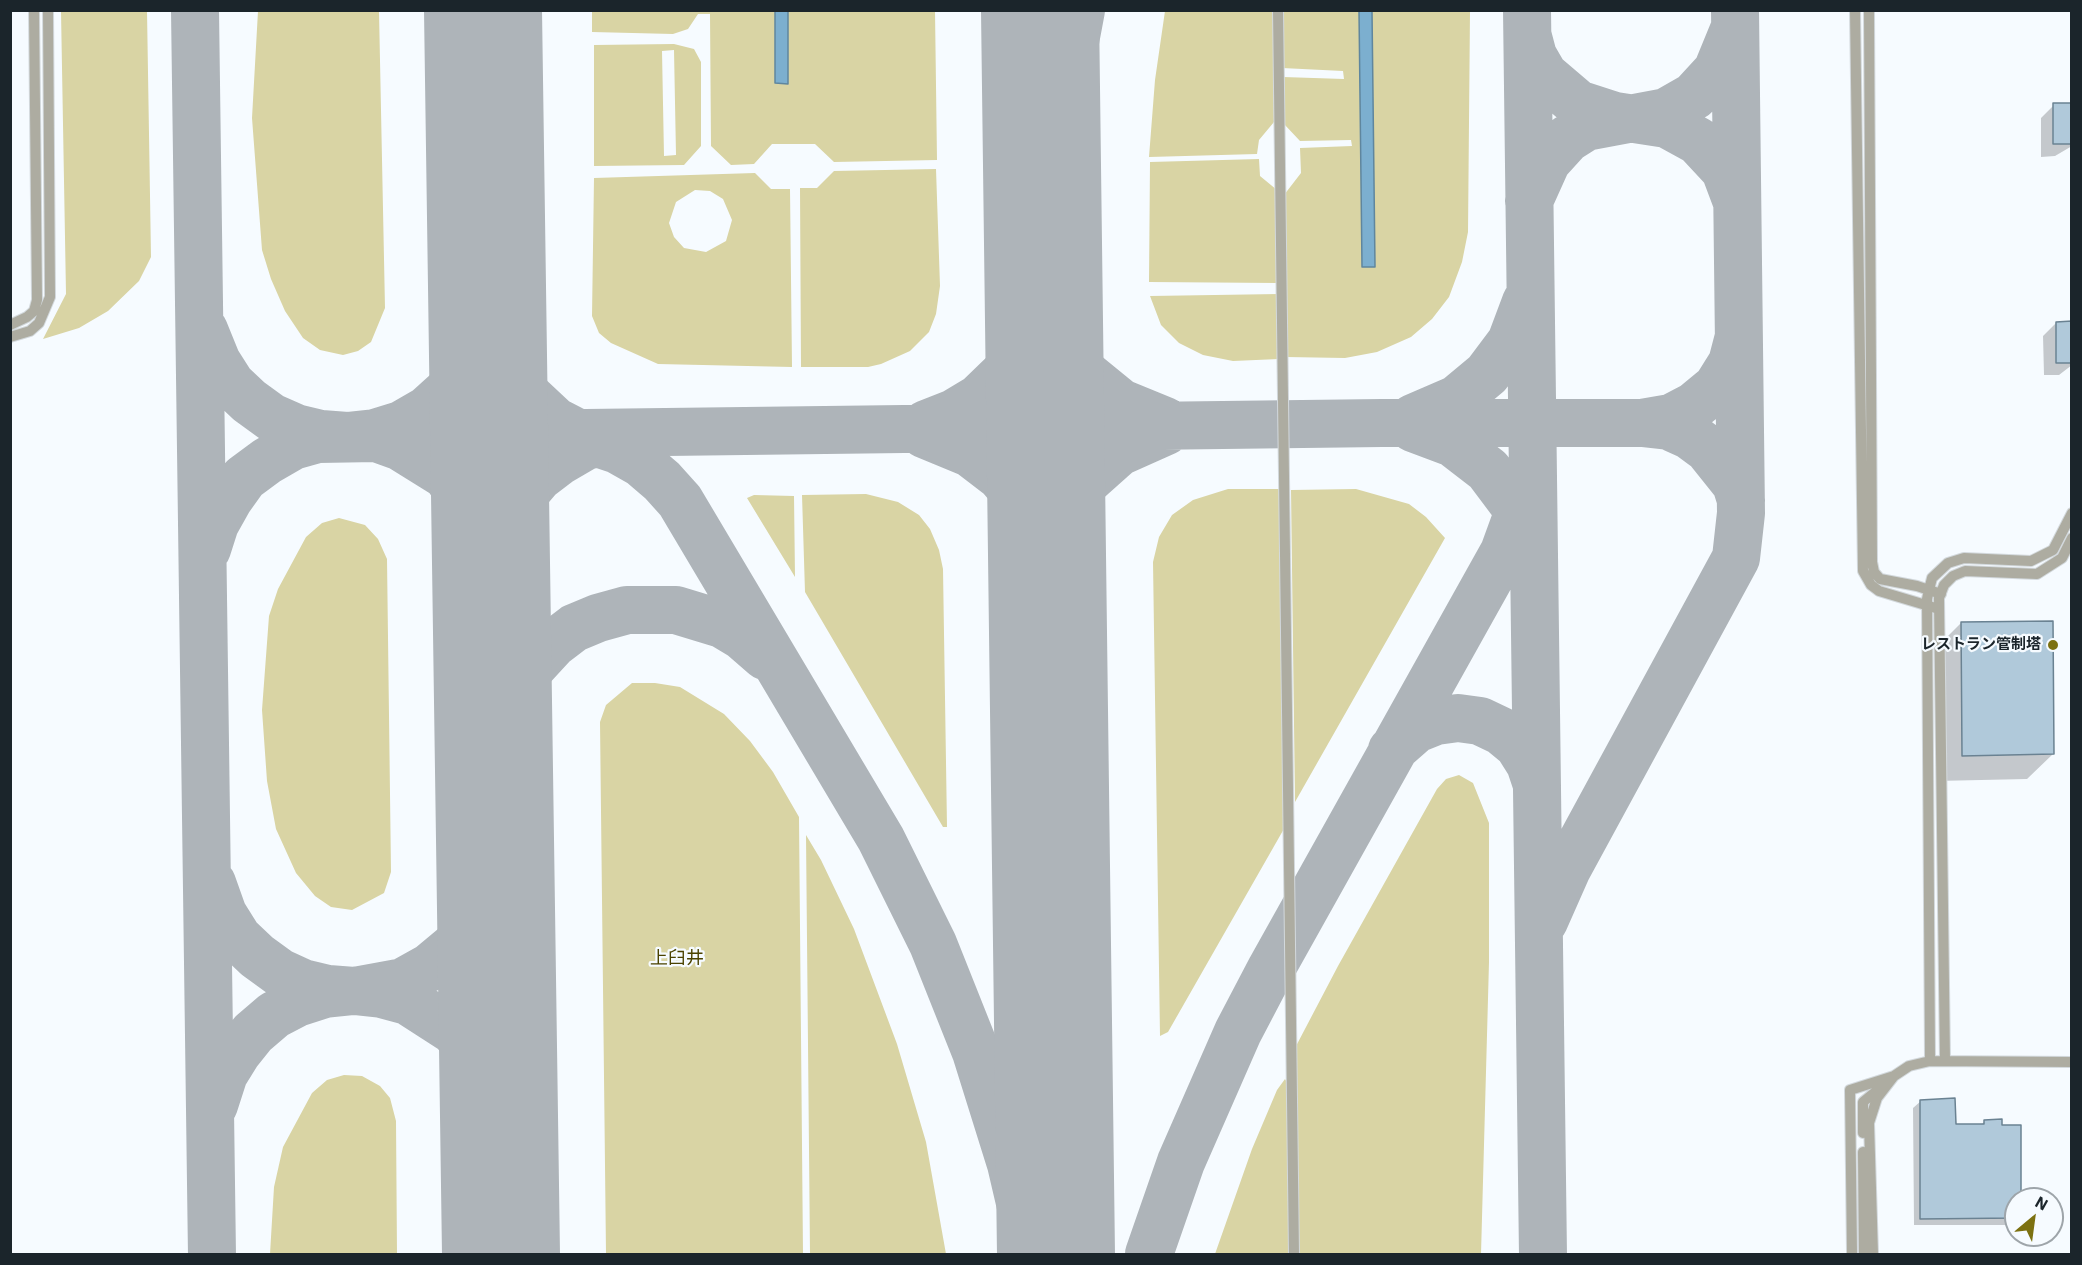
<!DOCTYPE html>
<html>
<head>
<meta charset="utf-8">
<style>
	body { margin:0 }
	#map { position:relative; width:2082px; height:1265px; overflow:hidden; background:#f6fbff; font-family:"IBM Plex Sans",sans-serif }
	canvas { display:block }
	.frame { position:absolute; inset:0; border:12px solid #1b252b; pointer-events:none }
	.north { position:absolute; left:2004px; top:1187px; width:60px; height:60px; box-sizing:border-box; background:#f6fbff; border:2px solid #9ea5aa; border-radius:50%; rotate:29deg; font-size:16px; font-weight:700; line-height:24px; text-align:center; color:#1b252b }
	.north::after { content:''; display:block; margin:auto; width:21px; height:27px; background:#7c7111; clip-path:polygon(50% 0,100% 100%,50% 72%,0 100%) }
</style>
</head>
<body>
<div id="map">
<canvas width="2082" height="1265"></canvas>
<div class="frame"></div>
<div class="north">N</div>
</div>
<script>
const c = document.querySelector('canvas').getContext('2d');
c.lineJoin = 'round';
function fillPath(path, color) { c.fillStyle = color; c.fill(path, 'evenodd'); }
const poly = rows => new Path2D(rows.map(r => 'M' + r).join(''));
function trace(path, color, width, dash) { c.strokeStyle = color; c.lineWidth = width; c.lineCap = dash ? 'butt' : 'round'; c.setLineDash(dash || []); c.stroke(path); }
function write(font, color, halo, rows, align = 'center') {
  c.font = font + ' "IBM Plex Sans","Noto Sans JP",sans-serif'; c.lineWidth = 4.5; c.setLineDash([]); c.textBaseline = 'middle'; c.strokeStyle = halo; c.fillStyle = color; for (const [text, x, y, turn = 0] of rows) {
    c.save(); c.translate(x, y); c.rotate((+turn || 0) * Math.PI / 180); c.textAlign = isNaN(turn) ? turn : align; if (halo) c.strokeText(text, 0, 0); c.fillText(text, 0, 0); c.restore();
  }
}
fillPath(poly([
	[61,11,147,11,151,257,139,281,108,311,79,328,43,339,66,294],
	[258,11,379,11,385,308,371,342,358,351,343,355,320,350,303,338,285,311,271,279,262,250,252,118],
	[592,11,935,11,937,160,834,162,815,144,772,144,754,164,731,165,711,146,710,14,698,14,688,29,673,34,592,32],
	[1165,11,1273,11,1274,122,1259,140,1257,154,1149,157,1155,80],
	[1282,11,1470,11,1468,232,1462,262,1449,297,1432,319,1411,337,1377,352,1345,358,1286,357,1284,195,1301,173,1300,148,1352,146,1351,140,1300,141,1284,124,1283,77,1344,79,1343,71,1282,68],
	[674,44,694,49,701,62,701,146,684,165,594,166,594,45],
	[674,50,676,155,664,156,662,51],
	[1259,159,1260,176,1277,190,1278,283,1149,282,1150,162],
	[936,169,940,286,936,314,929,332,910,351,881,364,868,367,801,367,800,188,817,188,834,171],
	[755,173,771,189,790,189,792,367,658,364,611,343,599,333,592,316,594,178],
	[695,190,710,191,723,199,732,220,726,241,706,252,684,248,674,237,669,223,676,202],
	[1279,294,1279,359,1233,361,1203,355,1179,343,1161,325,1150,296],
	[1228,489,1281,489,1285,827,1168,1032,1160,1036,1153,562,1159,537,1172,515,1193,500],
	[1356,489,1409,504,1426,517,1445,538,1295,802,1291,490],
	[866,494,898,502,919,515,930,529,939,550,943,569,947,827,943,827,805,592,802,495],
	[754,495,794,496,795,577,747,498],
	[339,518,365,525,378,539,387,559,391,872,384,893,352,910,331,907,315,896,296,873,276,829,267,781,262,710,269,616,278,589,306,537,322,523],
	[632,683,655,683,680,687,724,714,750,741,773,772,799,817,803,1254,606,1254,600,722,606,705],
	[1459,775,1473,783,1489,823,1489,962,1481,1254,1299,1254,1295,1048,1338,966,1437,789,1446,779],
	[806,835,821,860,854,929,897,1044,926,1142,946,1254,810,1254],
	[344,1075,362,1076,380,1086,390,1098,396,1121,397,1254,270,1254,274,1187,283,1147,312,1093,327,1080],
	[1285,1079,1289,1086,1291,1254,1215,1254,1252,1149,1277,1090]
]), '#d9d4a4');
const water = poly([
	[775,11,788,11,788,84,775,83,775,11],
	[1359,11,1372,11,1375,267,1362,267,1359,11]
]);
fillPath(water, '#7cafcf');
trace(water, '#5f869e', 1.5);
fillPath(poly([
	[2054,105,2072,105,2072,146,2055,156,2041,157,2041,118],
	[2056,323,2072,323,2072,365,2059,375,2044,375,2043,336],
	[1961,623,2053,754,2027,779,1936,781,1935,649],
	[1921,1101,1954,1126,1981,1125,1985,1121,2020,1199,2016,1199,2016,1222,2013,1225,1914,1225,1913,1108]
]), '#0003');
trace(poly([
	[195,10,212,1254],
	[1527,10,1543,1254],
	[1528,37,1533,56,1544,75,1578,104,1615,116,1667,124,1698,141,1725,170,1737,202],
	[1529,201,1547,161,1567,139,1586,127,1666,112,1694,96,1717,71,1733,32],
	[1043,265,1055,148,1081,10],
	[1043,286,1057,332,1083,372,1121,403,1165,421],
	[487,312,501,355,524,392,555,421,586,437],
	[204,330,217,362,231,384,249,401,271,417,296,428,321,434,347,436,375,433,401,425,427,410,448,391,465,369,478,343,485,317,487,291],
	[1413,418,1457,399,1487,374,1511,342,1526,302],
	[1642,423,1671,418,1694,406,1717,387,1732,363,1738,340],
	[926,424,954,413,979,398,1011,367,1032,329,1043,286],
	[1413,428,1453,443,1488,470,1515,506,1528,535],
	[924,434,970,453,1000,476,1012,490,1033,523,1045,559,1047,576],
	[347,436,1382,423,1642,423,1669,426,1689,435,1708,449,1736,484,1741,500],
	[588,440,618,450,641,463,662,481,680,501,881,839,933,944,976,1052,1011,1164,1032,1254],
	[207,549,215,524,229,499,244,478,267,461,293,446,318,439,376,438,401,447,446,475,479,521,487,546,491,575],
	[491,575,496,547,507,522,521,498,539,477,560,461,584,447,608,438],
	[1047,578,1058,529,1082,485,1119,452,1166,431],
	[1392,750,1416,729,1436,721,1458,718,1480,721,1501,731,1518,745,1530,764,1537,785],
	[493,756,506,705,518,682,553,644,574,628,598,618,627,610,676,610,722,624,742,636,765,656],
	[212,883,223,914,238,938,257,956,279,972,303,983,328,989,354,991,403,982,430,967,454,947,471,927,483,903,492,877,495,850],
	[1544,921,1567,869,1736,558,1741,513,1735,10],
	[214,1105,224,1074,237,1053,253,1033,274,1015,297,1003,325,994,354,991,382,994,408,1001,453,1030,472,1051,486,1075,495,1100,499,1126],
	[1149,1254,1181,1162,1238,1032,1271,969,1504,552,1524,497]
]), '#aeb4b9', 48);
trace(poly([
	[483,10,501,1254],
	[1040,10,1056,1254]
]), '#aeb4b9', 118);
const building = poly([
	[2053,103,2072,103,2072,144,2053,144,2053,103],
	[2072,321,2072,363,2056,363,2056,322,2072,321],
	[2053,621,2054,754,1962,756,1961,622,2053,621],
	[1955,1098,1956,1124,1984,1124,1984,1120,2002,1119,2002,1125,2021,1125,2021,1199,2016,1199,2016,1218,1920,1219,1920,1100,1955,1098]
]);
fillPath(building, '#b0c9da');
trace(building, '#6a8292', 1.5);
const service = poly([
	[1278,10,1294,1254],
	[1855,10,1863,571,1871,585,1879,591,1939,609],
	[1869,10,1872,562,1874,572,1880,579,1917,586,1941,594],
	[10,325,27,317,34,311,37,300,34,10],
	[10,337,30,331,39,323,50,297,48,10],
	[1930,1061,1927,599,1929,590,1932,578,1948,563,1964,558,2031,561,2053,550,2072,513],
	[1945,1061,1939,598,1944,585,1953,576,1965,571,2037,574,2062,558,2072,538],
	[1863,1133,1863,1102,1880,1088],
	[1863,1152,1864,1254],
	[1852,1254,1850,1090,1894,1076],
	[1873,1254,1869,1123,1877,1098,1894,1076,1909,1066,1930,1061,2072,1062]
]);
trace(service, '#d3d9dd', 12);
trace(service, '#adaca1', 10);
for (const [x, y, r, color] of [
	[2053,645,6,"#7c7111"]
]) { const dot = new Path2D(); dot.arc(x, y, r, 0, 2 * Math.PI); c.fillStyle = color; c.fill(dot); trace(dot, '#f6fbff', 2); }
write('bold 15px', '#1b252b', '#f6fbff', [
	["レストラン管制塔",2041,645]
], 'right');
write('18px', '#4b4300', '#f6fbff', [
	["上臼井",677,959]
]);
</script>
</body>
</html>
